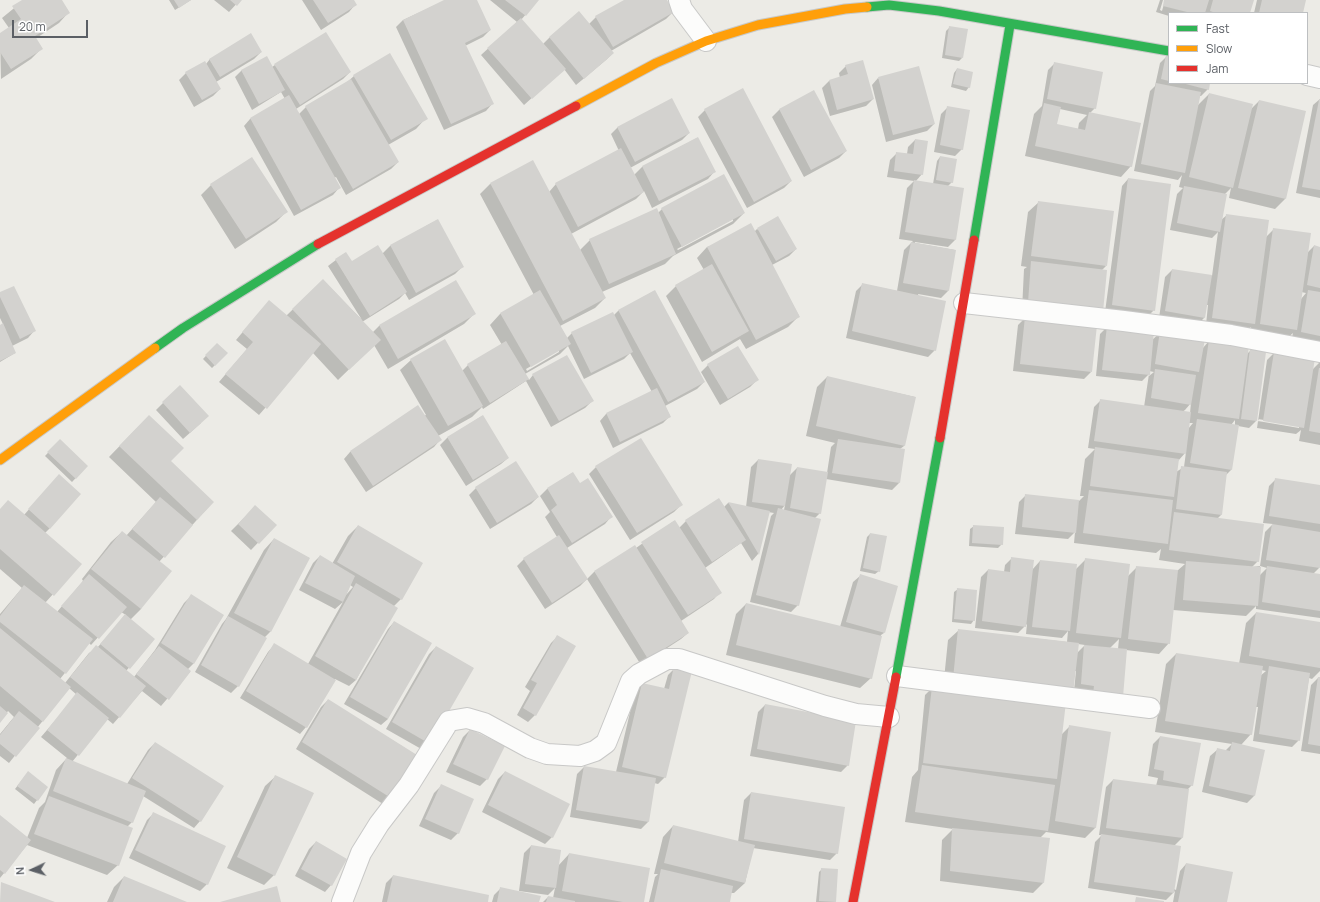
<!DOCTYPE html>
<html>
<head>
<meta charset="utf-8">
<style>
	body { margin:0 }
	#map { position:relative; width:1320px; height:902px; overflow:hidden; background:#ecebe6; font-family:Manrope,sans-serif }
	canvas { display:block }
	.legend { position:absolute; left:1168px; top:12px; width:140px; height:72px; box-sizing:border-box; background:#fff; border:1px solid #bdbfc1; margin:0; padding:5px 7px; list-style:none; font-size:12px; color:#5b5f65 }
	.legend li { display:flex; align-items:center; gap:8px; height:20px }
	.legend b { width:20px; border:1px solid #bdbfc1 }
	.north { position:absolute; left:12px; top:850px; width:40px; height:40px; -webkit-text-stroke:3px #fff; paint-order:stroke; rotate:266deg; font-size:11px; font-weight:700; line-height:16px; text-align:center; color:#5b5f65 }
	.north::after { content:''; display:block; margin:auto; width:14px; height:18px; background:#5b5f65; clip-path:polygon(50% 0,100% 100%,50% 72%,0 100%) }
	.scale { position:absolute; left:12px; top:20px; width:76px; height:18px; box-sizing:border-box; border:2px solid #5b5f65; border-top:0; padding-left:5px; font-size:12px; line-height:14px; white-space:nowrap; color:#5b5f65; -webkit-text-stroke:3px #fff; paint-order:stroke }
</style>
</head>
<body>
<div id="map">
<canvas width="1320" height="902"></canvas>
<ul class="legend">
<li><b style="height:5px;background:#30b455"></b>Fast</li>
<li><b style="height:5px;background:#ff9f0a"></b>Slow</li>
<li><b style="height:5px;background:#e5322d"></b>Jam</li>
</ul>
<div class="north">N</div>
<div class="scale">20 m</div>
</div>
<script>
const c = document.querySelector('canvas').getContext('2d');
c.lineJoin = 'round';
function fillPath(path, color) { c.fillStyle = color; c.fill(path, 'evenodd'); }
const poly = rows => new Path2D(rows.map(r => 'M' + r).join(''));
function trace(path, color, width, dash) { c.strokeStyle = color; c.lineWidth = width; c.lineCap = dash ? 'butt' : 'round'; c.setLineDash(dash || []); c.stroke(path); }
fillPath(poly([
	[24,0,61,0,69,12,59,23,35,39,42,48,31,59,1,79,0,34,9,28,2,18],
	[169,0,191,0,175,10],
	[214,0,240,0,229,12],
	[302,0,352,0,355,5,349,12,321,30],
	[446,0,476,0,490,30,483,37,465,46,492,104,486,111,444,130,396,27,403,20],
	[490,0,538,0,521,20,543,44,550,37,589,24,596,17,626,0,666,0,673,12,666,19,611,51,613,53,606,60,576,85,564,69,524,105,481,55,517,22],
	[1160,0,1163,0,1160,10,1162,11,1165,0,1253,0,1249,13,1169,13,1169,16,1156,12],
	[1257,0,1305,0,1302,13,1254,13],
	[950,27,962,58,959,61,942,58,946,31],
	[261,52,254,59,216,82,220,89,213,96,194,107,179,80,186,73,206,64,210,59],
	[1167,56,1169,56,1169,83,1209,83,1208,89,1201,96,1199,96,1197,106,1209,94,1250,110,1259,101,1305,112,1285,199,1275,209,1229,198,1231,188,1224,195,1221,220,1227,215,1266,237,1274,229,1307,253,1314,246,1320,248,1320,348,1291,342,1293,333,1286,339,1250,334,1251,327,1247,330,1206,325,1208,305,1206,305,1204,318,1197,325,1159,318,1165,277,1172,270,1212,276,1218,232,1212,238,1170,230,1177,194,1183,188,1179,187,1182,175,1178,180,1134,171,1150,91,1155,86,1160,63],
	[1301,292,1306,293,1301,299],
	[1055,63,1095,108,1090,113,1131,166,1121,177,1025,156,1034,114,1042,106,1048,70],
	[1060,109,1087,115,1079,123,1078,129,1056,125],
	[275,65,350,72,343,79,296,109,299,114,306,107,346,83,354,76,426,118,416,129,388,145,398,162,391,169,346,195,336,177,334,178,339,188,333,195,294,216,244,126,250,119,285,99,281,92,252,110,235,77,242,70,272,67],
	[846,66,873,99,866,106,830,116,822,88,829,81,840,78,839,73],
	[957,69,969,87,966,91,951,87,954,73],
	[878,78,934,124,927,131,886,142,872,85],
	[814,92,846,151,839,158,804,177,772,117,779,110],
	[1320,99,1320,198,1296,193,1313,105],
	[948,107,962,149,955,156,934,152,941,114],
	[705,110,791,181,784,188,747,208,698,117],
	[618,127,689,133,682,140,630,168,634,175,642,167,697,138,714,172,708,179,652,208,644,191,636,199,571,234,580,250,590,240,658,213,662,209,744,213,733,224,673,256,665,264,602,292,605,298,595,308,560,326,567,338,572,333,614,315,618,311,654,291,704,382,697,389,665,406,670,416,663,423,613,448,600,421,606,414,652,392,630,353,624,359,584,379,568,346,560,354,525,374,529,380,533,375,592,401,585,408,551,427,526,381,483,409,482,407,472,417,438,436,440,440,434,447,366,492,344,459,350,452,418,406,424,416,426,415,400,370,411,360,462,371,468,365,502,345,490,325,500,314,534,295,480,194,490,184,549,192,556,184,619,151,611,134],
	[733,219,733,221,678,250,677,249],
	[559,350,559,352,527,371,526,369],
	[915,140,922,174,916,181,933,184,937,161,940,157,952,182,948,186,955,240,948,247,915,242,915,243,955,250,948,291,941,298,918,294,935,350,928,357,846,338,856,291,863,284,897,291,904,250,913,241,899,239,907,188,914,181,887,177,890,160,897,153,907,154,908,147],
	[1128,179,1154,310,1147,317,1105,312,1122,186],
	[211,185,286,212,276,222,235,249,201,195],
	[1039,202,1106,266,1101,271,1022,310,1024,269,1027,267,1021,266,1028,212],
	[437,220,462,267,455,274,409,300,405,293,399,299,362,322,372,333,379,326,456,282,474,314,464,324,388,369,374,345,338,380,313,353,259,415,219,382,247,349,236,340,263,308,286,316,323,280,362,320,328,266,345,253,351,263,382,254,390,246],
	[757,229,796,249,789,256,772,265,799,316,788,327,746,349,740,339,702,362,666,296,676,286,704,270,697,258,707,247,754,232],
	[0,293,34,331,28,338,12,346,15,353,0,362,0,326,3,324,0,318],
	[1025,318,1091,372,1084,379,1013,371,1018,325],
	[1107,327,1152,340,1161,332,1202,349,1209,341,1247,354,1251,350,1256,421,1249,428,1238,426,1231,470,1226,475,1221,515,1217,519,1258,561,1252,567,1260,566,1259,576,1267,568,1260,566,1265,532,1273,524,1263,523,1269,486,1276,479,1320,486,1320,562,1319,568,1313,574,1320,575,1320,618,1256,609,1256,606,1246,616,1173,610,1169,643,1159,654,1126,650,1122,696,1074,691,1076,671,1074,671,1062,703,1061,735,1070,726,1096,827,1085,838,1046,832,1040,838,1043,883,1033,893,940,881,942,840,953,829,905,822,912,777,918,770,925,695,932,688,943,689,948,640,959,630,1067,642,1068,631,1062,638,1026,634,1027,624,1018,633,975,628,981,577,988,570,1004,572,1005,565,1012,558,1032,570,1040,561,1076,569,1086,559,1128,576,1137,567,1177,571,1185,564,1159,560,1161,549,1156,553,1074,543,1075,532,1068,539,1015,534,1019,502,1026,495,1079,501,1084,496,1080,496,1085,459,1095,449,1088,448,1094,407,1101,400,1144,407,1149,374,1142,381,1096,376,1100,334],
	[1149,371,1154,372,1149,376],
	[1191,403,1190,413,1182,412,1185,410],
	[1235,420,1235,426,1231,425],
	[1189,423,1193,423,1188,429],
	[1186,452,1184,467,1176,472,1178,461],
	[1119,639,1118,649,1110,648],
	[1078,644,1085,645,1076,654],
	[217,344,227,353,212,368,203,359],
	[1274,353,1312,370,1320,362,1320,445,1299,441,1301,430,1296,434,1257,428,1267,360],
	[1258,419,1299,426,1299,428,1258,421],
	[708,365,757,380,750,387,720,405,701,372],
	[827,377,915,397,904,446,900,449,899,483,892,490,826,479,820,513,815,518,798,605,791,612,750,602,771,516,774,513,768,512,758,554,752,561,741,543,705,568,720,592,714,599,681,621,688,633,681,639,641,665,587,579,594,572,635,546,636,548,674,521,679,528,686,521,719,499,724,507,728,503,746,507,751,467,758,460,789,476,797,468,827,473,831,447,835,443,806,436,817,387],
	[785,505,784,510,781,510],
	[180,386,201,423,183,439,156,410],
	[482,416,508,458,501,464,466,486,440,445,447,438],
	[138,427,169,461,213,502,159,562,141,609,130,620,153,640,126,671,134,677,155,650,184,603,191,596,194,663,187,670,190,672,161,706,142,691,113,724,107,719,72,762,127,784,148,750,155,743,200,821,194,828,143,796,132,822,127,827,118,865,107,875,27,845,0,878,0,816,27,838,39,808,45,802,56,770,67,758,41,737,77,695,69,688,9,763,0,756,0,734,14,717,8,711,0,722,0,614,22,588,0,569,0,509,24,515,52,483,50,528,45,533,80,564,45,603,57,612,83,581,82,579,111,542,122,532,126,536,156,502,109,457],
	[121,612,126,615,97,648,89,653,65,683,60,679,89,643,91,645],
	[60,440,87,466,72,482,45,456],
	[596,467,681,505,674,512,630,540,589,474],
	[572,473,580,485,611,517,605,524,567,548,587,579,580,586,545,609,517,566,524,559,557,537,545,517,550,512,540,496,547,489],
	[476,488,538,497,531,504,490,529,469,495],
	[255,507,275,525,251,550,231,531],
	[358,526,401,599,394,606,356,680,349,686,335,679,306,727,300,734,240,698,268,652,274,645,308,664,343,602,335,609,299,590,313,563,320,556,332,564,348,536],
	[350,585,353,587,346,595],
	[974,526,1002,544,998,548,969,546,970,529],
	[870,534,879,571,875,574,860,571,867,537],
	[274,539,309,558,270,632,264,638,238,686,231,693,195,672,222,624,226,619,264,550],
	[860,576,884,633,881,635,871,678,860,688,726,655,736,614,746,604,840,627,853,582],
	[958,589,974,620,971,624,952,622,954,592],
	[1256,613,1320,623,1320,671,1312,679,1309,678,1299,740,1292,747,1253,741,1258,707,1256,707,1251,734,1241,745,1264,751,1254,796,1247,803,1202,792,1210,756,1217,750,1226,750,1232,744,1155,732,1166,664,1176,654,1239,664,1246,623],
	[1261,670,1266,671,1260,676],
	[394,622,388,719,381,725,344,704,388,629],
	[558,636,535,715,528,722,517,715,530,691,525,687,551,643],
	[436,647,473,668,423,750,386,729,429,654],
	[675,668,665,777,658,784,654,783,648,822,641,829,570,817,577,774,584,767,616,772,635,691,642,684,664,689,668,675],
	[1318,678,1320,678,1320,754,1301,751,1311,685],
	[328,700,416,755,383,804,296,749,321,707],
	[765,705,848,765,841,772,750,756,758,712],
	[470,730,487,779,480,786,446,772,463,737],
	[1160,737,1192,785,1188,789,1182,838,1174,846,1174,889,1176,890,1180,871,1186,864,1226,902,1173,902,1175,891,1166,900,1088,888,1095,842,1102,835,1099,835,1106,787,1113,780,1156,786,1158,778,1148,776,1153,744],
	[505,772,552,837,545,844,482,812,498,779],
	[25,776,47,787,34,804,15,789],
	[276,776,274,875,264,885,227,868,265,786],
	[441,786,458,833,451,840,419,826,434,793],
	[751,793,837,853,830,860,753,848,745,883,734,893,731,893,729,902,649,902,655,877,658,874,654,874,663,837,673,826,738,842,744,800],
	[154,813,207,884,200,891,129,858,147,820],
	[316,842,331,885,325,892,295,876,309,849],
	[531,846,558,866,569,854,643,902,543,902,548,897,553,898,555,888,548,895,519,891,524,853],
	[822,869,835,902,816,902,819,872],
	[393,876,487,902,382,902,386,883],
	[124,877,184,902,107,902,114,887],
	[500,889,538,902,492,902,494,895]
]), '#0003');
fillPath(poly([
	[22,0,62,0,70,13,35,36,43,49,11,69,0,52,0,33,21,19,12,6],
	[174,0,191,0,179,8],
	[230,0,242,0,237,6],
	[313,0,354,0,357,5,328,23],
	[444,0,477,0,491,30,465,43,494,104,451,124,403,20],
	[505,0,539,0,526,16],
	[624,0,667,0,674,12,613,47,595,16],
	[1164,0,1209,0,1205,13,1191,13,1163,6],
	[1213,0,1254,0,1250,13,1216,13,1210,11],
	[1262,0,1306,0,1303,13,1259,13],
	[579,11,614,53,584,79,549,37],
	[521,18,566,69,532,99,487,48],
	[949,26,968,29,963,58,945,55],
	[326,32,351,72,300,105,274,64],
	[251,33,262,52,220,77,209,59],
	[390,53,428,119,391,140,353,75],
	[1166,55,1169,55,1169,81,1161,79],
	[267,56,285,90,259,104,241,70],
	[863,60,874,99,837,110,829,80,848,74,845,65],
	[205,61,221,89,202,100,185,72],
	[1054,62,1103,72,1096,109,1047,99],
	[919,66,935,124,893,135,878,77],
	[957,68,973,72,970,88,953,84],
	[351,79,399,162,353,189,305,106],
	[1156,83,1201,92,1185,173,1141,164],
	[1182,83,1210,83,1209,90],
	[743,88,792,181,754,202,704,109],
	[814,90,847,151,811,170,779,109],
	[1209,93,1253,104,1233,188,1189,177],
	[289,95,341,188,301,210,250,118],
	[672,98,690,133,635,162,617,127],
	[1259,100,1306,111,1286,199,1238,188],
	[1319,100,1320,100,1320,190,1302,187],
	[1044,103,1061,107,1057,124,1085,130,1089,112,1141,123,1132,167,1035,146],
	[947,106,970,110,963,150,940,145],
	[698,137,716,172,659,201,642,166],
	[915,139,928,141,923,175,894,171,896,152,913,154],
	[621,148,644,192,578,227,555,183],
	[940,156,957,159,953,183,936,180],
	[252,157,288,212,246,239,210,184],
	[533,160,606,298,563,321,490,183],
	[724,174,745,213,682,247,661,208],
	[1128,178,1171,184,1155,311,1112,305],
	[914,180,964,188,956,240,905,232],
	[1184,186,1227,194,1220,232,1177,223],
	[1038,201,1114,211,1107,266,1031,256],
	[657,208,676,254,609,284,589,239],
	[1226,214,1269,220,1255,324,1212,318],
	[778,216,797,249,776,261,757,228],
	[438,219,464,267,416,293,390,245],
	[751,223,800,317,756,340,707,247],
	[1273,228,1311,233,1297,330,1260,324],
	[911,242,956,250,949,291,903,283],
	[378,245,407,292,370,316,335,259,346,252,352,261],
	[1314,245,1320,247,1320,288,1307,285],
	[1031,261,1107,270,1103,312,1028,303],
	[712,264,749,331,712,352,675,285],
	[1172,269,1212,275,1205,318,1165,311],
	[323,279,381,340,349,370,292,309],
	[456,280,476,314,398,359,379,325],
	[862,283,946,301,936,351,852,331],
	[14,286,36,331,20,339,0,297,0,292],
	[540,290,571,344,531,367,500,313],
	[655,290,705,382,668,402,618,310],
	[1308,290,1320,292,1320,336,1301,332],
	[269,300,321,344,267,409,225,374,253,342,242,332],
	[613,312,633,352,591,373,571,332],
	[1025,317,1097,325,1092,372,1020,364],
	[3,323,16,353,0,361,0,325],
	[1107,326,1154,331,1150,375,1102,370],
	[1160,331,1205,339,1199,372,1155,364],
	[445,339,483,406,448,426,410,359],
	[1209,340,1249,346,1239,419,1198,413],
	[506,341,529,379,490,403,467,364],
	[217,343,228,353,215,366,205,355],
	[738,346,759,380,728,399,707,364],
	[1250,349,1266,352,1257,421,1241,419],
	[1274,352,1315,358,1304,428,1263,421],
	[567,355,594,401,559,421,532,374],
	[1319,368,1320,368,1320,433,1309,431],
	[1155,369,1196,375,1191,405,1151,398],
	[827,376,916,397,905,446,816,426],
	[180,385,209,416,190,433,162,402],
	[657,388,671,417,620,442,606,413],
	[1100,399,1191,412,1186,454,1094,441],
	[418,405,442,440,373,486,350,451],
	[149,415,184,448,171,461,214,502,197,520,119,446],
	[483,415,509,458,473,480,447,437],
	[1197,419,1239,425,1232,470,1190,463],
	[641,438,683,505,637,533,595,466],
	[60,439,88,466,76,479,47,452],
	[838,439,905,449,900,483,832,473],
	[1095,447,1179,459,1174,497,1090,486],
	[758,459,792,464,785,506,752,502],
	[516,461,539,497,497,523,475,487],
	[1181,466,1227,472,1222,515,1176,509],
	[797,467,828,472,821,514,790,508],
	[573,472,580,483,588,478,613,517,572,543,551,510,557,505,547,488],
	[59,474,81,494,50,529,28,509],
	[1275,478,1320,485,1320,524,1269,516],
	[1089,490,1173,500,1168,544,1083,533],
	[1025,494,1079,500,1076,533,1022,527],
	[160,497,193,525,165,558,132,529],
	[719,498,746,540,712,562,685,520],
	[8,500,82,564,54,596,0,549,0,509],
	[728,502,770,511,759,555],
	[255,505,277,525,259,544,238,524],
	[778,508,821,519,799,606,756,595],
	[1174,512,1264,524,1259,562,1169,550],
	[675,520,722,593,688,615,641,542],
	[1272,524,1320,532,1320,568,1266,560],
	[358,525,423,563,402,600,337,562],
	[973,525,1004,527,1003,545,972,543],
	[122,531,172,571,141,609,91,569],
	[870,533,887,536,880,572,863,568],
	[559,535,588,579,552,603,523,558],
	[274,538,310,558,271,632,234,613],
	[635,545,689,633,648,659,594,571],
	[320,555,355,576,343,602,305,583],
	[1011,557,1034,560,1026,627,982,621,988,569,1010,572],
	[1085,558,1130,564,1121,638,1076,633],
	[1040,560,1077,564,1070,631,1032,627],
	[1186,561,1261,567,1258,606,1183,600],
	[1136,566,1178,570,1170,644,1128,639],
	[1267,566,1320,574,1320,611,1262,602],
	[89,574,127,607,99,639,61,606],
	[860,574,898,586,885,633,846,622],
	[356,583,398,608,356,680,315,656],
	[24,585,93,639,66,674,0,622,0,616],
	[957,588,977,590,975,621,954,619],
	[191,594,224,615,194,664,161,643],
	[746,603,882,636,872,679,736,645],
	[1256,612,1320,622,1320,668,1249,656],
	[125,614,155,639,130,669,100,644],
	[228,616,267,638,239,687,201,665],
	[394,621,432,643,388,719,350,697],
	[0,628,71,687,43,722,0,686],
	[958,629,1079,643,1073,693,953,679],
	[557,635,576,646,536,716,523,708,537,683,531,680],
	[274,643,336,680,307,728,246,691],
	[96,645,146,686,120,718,70,677],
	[1084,645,1127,649,1123,697,1093,694,1094,686,1081,684],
	[159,646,191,671,169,700,136,674],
	[436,646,474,668,430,744,392,722],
	[1176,653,1263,666,1252,735,1165,721],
	[674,666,692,671,666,778,622,767,642,683,669,689],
	[1269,666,1310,673,1300,741,1259,734],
	[1318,677,1320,677,1320,746,1308,744],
	[932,687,1066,702,1057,779,923,763],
	[77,692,109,718,79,756,47,730],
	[328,699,417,755,391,798,302,742],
	[765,704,856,721,849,766,757,749],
	[0,706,8,713,0,723],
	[19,711,40,728,16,757,0,744,0,735],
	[1069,725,1111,732,1096,828,1055,821],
	[470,729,505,746,488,780,453,764],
	[1160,736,1201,743,1193,786,1163,780,1164,771,1154,769],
	[155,742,224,786,201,822,132,778],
	[1232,742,1265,750,1255,796,1209,786,1217,748,1230,751],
	[66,758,146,791,133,823,53,791],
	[922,765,1055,785,1048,831,915,812],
	[584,766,656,778,649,822,576,810],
	[28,771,48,787,38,801,17,786],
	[505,771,570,804,553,838,488,805],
	[275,775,314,793,275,876,237,857],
	[1113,779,1189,789,1183,838,1106,828],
	[441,784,474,799,459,834,425,819],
	[751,792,845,807,838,854,744,839],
	[49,796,133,828,119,866,34,834],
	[153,812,226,846,208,885,135,850],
	[0,815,31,840,5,874,0,870],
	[673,825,755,845,745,883,664,863],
	[952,828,1050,838,1044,883,950,871],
	[1101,834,1181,846,1174,893,1094,882],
	[316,841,347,859,332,886,301,869],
	[531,845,561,850,556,888,525,884],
	[569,853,650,868,644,902,623,902,562,891],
	[1186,863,1233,872,1227,902,1178,902],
	[821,868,838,869,836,902,819,901],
	[661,869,733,886,730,902,654,902],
	[393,875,489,895,488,902,387,902],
	[124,876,187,902,113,902],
	[1,882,55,902,0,902],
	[277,886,281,902,220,902],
	[500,887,541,896,539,902,497,902],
	[548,896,575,901,575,902,546,902],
	[1136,897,1164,901,1164,902,1135,902]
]), '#d3d2cf');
const street = poly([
	[679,0,682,9,706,41],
	[1307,75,1320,78],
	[964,303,1124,321,1231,335,1320,352],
	[897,676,1150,708],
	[342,902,361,853,379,824,409,785,449,721,467,718,484,723,530,748,547,754,580,756,595,751,606,743,631,681,639,674,667,659,679,659,825,706,856,714,889,717]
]);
const fast = poly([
	[867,7,889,5,939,11,1169,51],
	[974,240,1010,25],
	[155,348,183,328,318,244],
	[896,677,940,438]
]);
const slow = poly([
	[576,106,656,63,706,41,758,25,845,9,867,7],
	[0,460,155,348]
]);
const jam = poly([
	[318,244,576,106],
	[940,438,974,240],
	[853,902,896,677]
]);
trace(street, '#c8c8c7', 22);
trace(fast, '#c8c9c8', 11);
trace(slow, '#c8c9c8', 11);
trace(jam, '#c8c9c8', 11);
trace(street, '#fcfcfb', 20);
trace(fast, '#30b455', 9);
trace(slow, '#ff9f0a', 9);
trace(jam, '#e5322d', 9);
</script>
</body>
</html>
